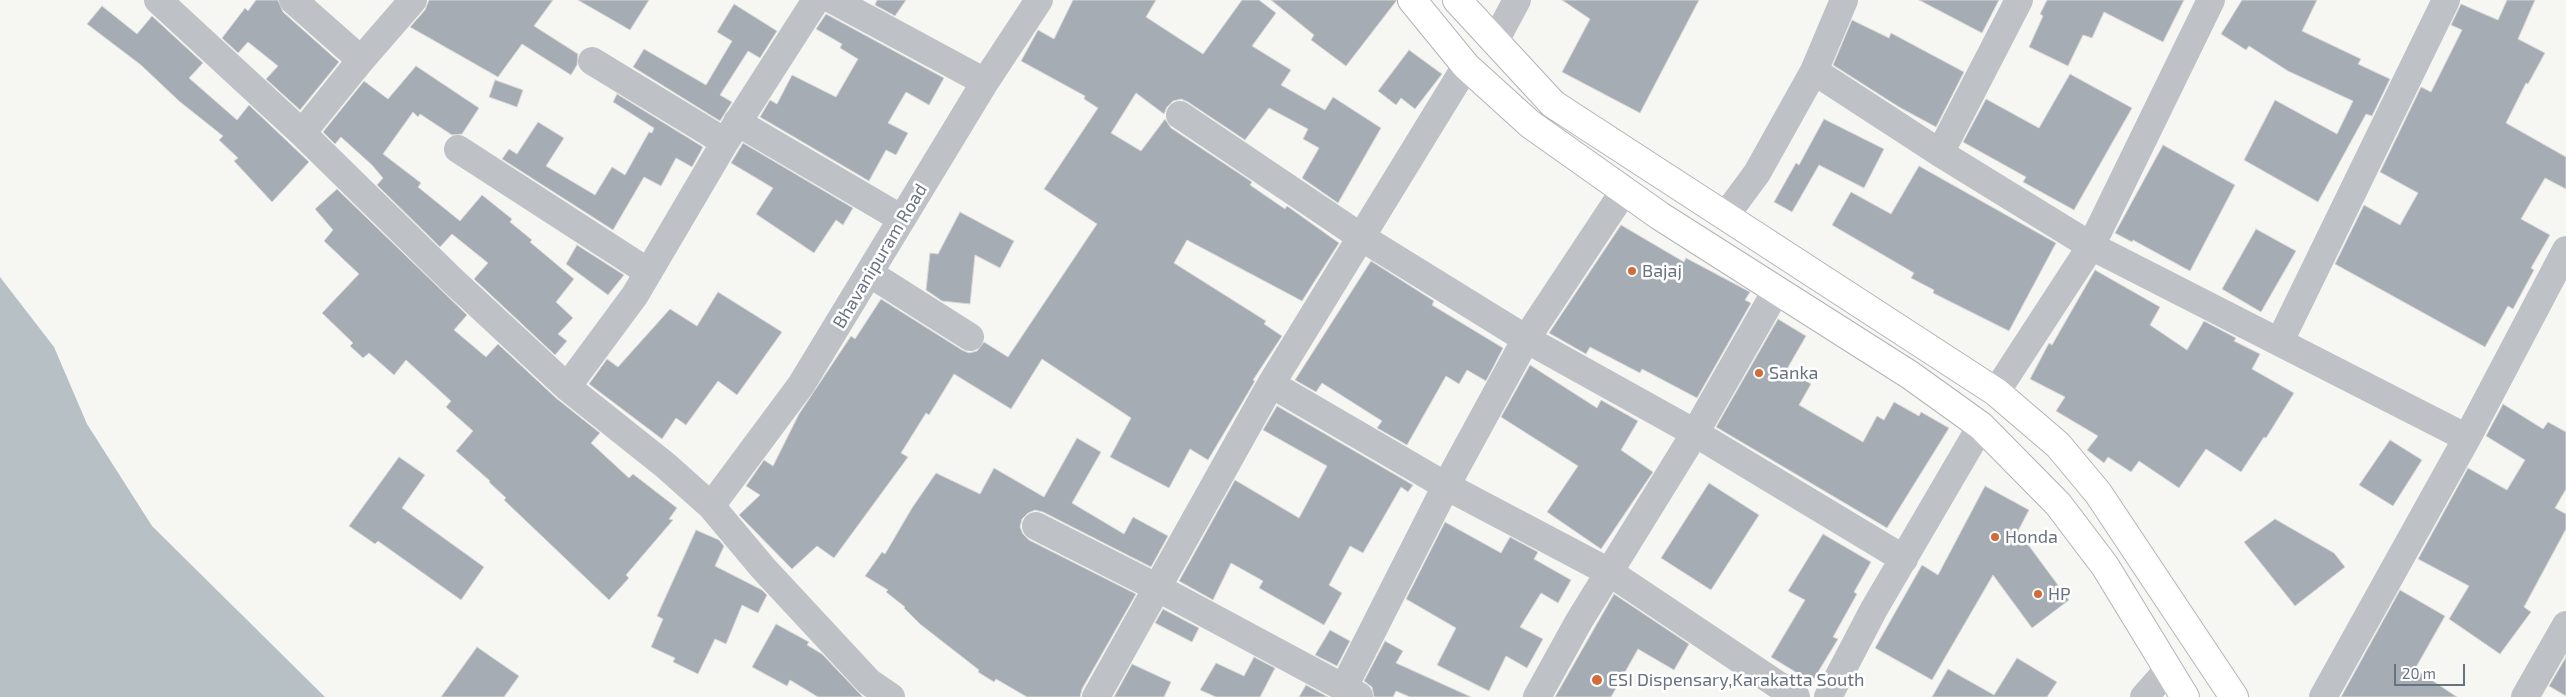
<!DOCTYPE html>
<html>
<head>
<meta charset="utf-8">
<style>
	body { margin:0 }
	#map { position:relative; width:2566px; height:697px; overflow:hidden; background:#f6f6f3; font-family:"Exo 2",sans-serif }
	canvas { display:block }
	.scale { position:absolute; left:2394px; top:664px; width:71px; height:22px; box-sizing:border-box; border:2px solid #687381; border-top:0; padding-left:6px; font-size:15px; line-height:18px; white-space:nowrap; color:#687381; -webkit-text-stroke:4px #fff; paint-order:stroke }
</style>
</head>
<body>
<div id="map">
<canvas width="2566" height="697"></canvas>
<div class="scale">20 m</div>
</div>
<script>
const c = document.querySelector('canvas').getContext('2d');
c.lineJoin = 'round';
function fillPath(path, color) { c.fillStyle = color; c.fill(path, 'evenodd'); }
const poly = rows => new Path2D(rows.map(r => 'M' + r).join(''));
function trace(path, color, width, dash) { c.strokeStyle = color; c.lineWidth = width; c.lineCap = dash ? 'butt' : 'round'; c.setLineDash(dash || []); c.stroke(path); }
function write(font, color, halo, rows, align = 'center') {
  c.font = font + ' "Exo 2",sans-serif'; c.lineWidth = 5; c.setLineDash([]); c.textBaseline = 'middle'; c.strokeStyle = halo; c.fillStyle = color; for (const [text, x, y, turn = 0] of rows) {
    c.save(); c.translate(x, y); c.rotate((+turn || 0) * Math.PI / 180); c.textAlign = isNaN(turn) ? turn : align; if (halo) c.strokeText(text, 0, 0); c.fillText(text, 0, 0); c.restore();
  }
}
fillPath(poly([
	[0,277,54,347,87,424,152,526,325,697,0,697]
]), '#b7c0c5');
const building = poly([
	[256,0,278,0,283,12,339,62,300,110,266,79,278,66,248,42,238,53,222,38,245,8,248,11,256,0],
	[429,0,553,0,534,26,578,54,577,65,571,75,522,44,498,77,410,27,425,10,429,0],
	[578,0,649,0,630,30,578,0],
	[877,0,906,0,895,16,875,5,877,0],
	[1073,0,1156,0,1146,17,1203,54,1242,0,1259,0,1276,13,1252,46,1291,70,1281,85,1325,110,1333,97,1381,128,1338,203,1302,178,1319,148,1303,139,1308,129,1269,108,1245,140,1188,102,1181,99,1173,101,1167,107,1164,114,1136,93,1111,133,1141,151,1165,119,1171,128,1252,182,1250,185,1285,209,1287,206,1339,243,1302,301,1187,240,1174,263,1266,321,1264,324,1282,336,1253,380,1255,381,1208,460,1190,449,1169,488,1110,457,1131,418,1042,359,1011,409,954,374,929,415,926,413,901,453,908,457,834,558,817,546,792,569,739,515,760,495,746,486,764,460,773,466,799,414,851,336,855,339,881,299,962,350,969,353,977,351,984,342,1008,357,1097,224,1044,189,1098,108,1084,99,1085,96,1021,61,1038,30,1054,39,1073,0],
	[1271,0,1397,0,1346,66,1311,40,1314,35,1271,0],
	[1562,0,1699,0,1640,113,1562,72,1590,19,1562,0],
	[1919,0,1999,0,1982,33,1919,0],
	[2047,0,2184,0,2163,42,2104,12,2092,38,2083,35,2068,66,2029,47,2043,16,2040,14,2047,0],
	[2242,0,2317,0,2302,31,2361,59,2358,64,2390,79,2372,116,2366,114,2318,202,2244,160,2275,100,2337,134,2353,101,2288,71,2249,46,2246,50,2221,34,2242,0],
	[2507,0,2535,0,2518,39,2545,53,2528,84,2526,83,2506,123,2566,157,2566,189,2545,178,2521,219,2550,235,2531,268,2534,270,2513,309,2508,306,2485,347,2335,264,2364,205,2400,225,2418,193,2380,172,2421,87,2431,92,2462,30,2451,25,2461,4,2498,20,2507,0],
	[734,4,777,31,760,58,748,51,720,95,732,102,720,121,633,67,644,49,706,85,732,41,717,32,734,4],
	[102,6,137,34,152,16,203,63,189,78,237,120,249,105,309,162,272,202,234,161,238,158,219,140,223,136,179,101,141,65,87,24,102,6],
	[826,14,944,78,929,105,906,92,888,123,908,133,896,155,886,150,869,181,760,117,770,100,777,104,792,75,836,97,858,59,840,48,842,44,816,29,826,14],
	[1852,20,1889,38,1891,33,1964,72,1936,127,1899,107,1833,65,1852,20],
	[1409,50,1442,74,1415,109,1401,98,1396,105,1378,91,1409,50],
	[416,66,479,108,462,134,452,135,420,114,418,117,413,112,383,154,421,183,418,187,460,221,482,195,512,219,510,222,532,240,530,242,574,279,556,302,573,318,558,334,567,341,555,355,474,279,488,263,452,234,440,247,377,185,383,178,372,165,341,137,335,144,323,132,364,81,388,99,416,66],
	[2070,74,2132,108,2074,210,2023,182,2026,177,1963,142,1986,99,2039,128,2070,74],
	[495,80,523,90,517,107,489,97,495,80],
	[617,94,703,147,692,167,676,158,661,186,644,177,613,230,502,159,509,149,517,154,538,122,564,138,546,166,595,195,612,167,625,175,649,132,652,133,654,128,613,102,617,94],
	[1824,119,1884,149,1864,188,1819,165,1792,212,1774,202,1796,163,1799,165,1824,119],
	[743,143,853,208,843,225,836,220,814,253,756,214,773,188,731,163,743,143],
	[2163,145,2235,185,2190,271,2133,240,2132,242,2115,233,2163,145],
	[1919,166,2056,243,2009,331,1933,293,1934,290,1911,278,1914,273,1832,225,1851,192,1891,214,1919,166],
	[337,189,467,315,454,330,486,357,498,344,556,398,600,433,591,443,629,478,633,474,677,508,669,519,673,520,626,575,629,578,609,600,504,500,506,498,489,482,490,481,456,451,473,431,446,407,451,401,406,360,394,375,369,353,363,358,350,346,353,343,322,313,359,274,324,241,333,230,315,209,337,189],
	[960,212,1014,241,1000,268,975,255,970,304,942,301,926,290,930,253,938,254,960,212],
	[1621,225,1684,262,1686,258,1750,292,1745,300,1751,303,1697,398,1642,369,1640,373,1590,347,1586,354,1549,333,1621,225],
	[2256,229,2296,251,2261,312,2222,289,2256,229],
	[577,245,624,275,608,295,566,264,577,245],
	[1371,261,1434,301,1432,305,1503,348,1486,381,1467,370,1459,384,1446,376,1407,445,1377,428,1382,421,1322,383,1316,392,1295,380,1371,261],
	[2095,270,2160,307,2150,325,2187,350,2204,321,2236,338,2234,341,2260,354,2252,369,2294,393,2266,438,2264,437,2241,472,2206,449,2179,488,2139,461,2131,472,2108,457,2104,463,2087,450,2098,436,2056,411,2065,397,2030,379,2049,343,2052,345,2095,270],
	[718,292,782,332,737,395,718,381,686,425,676,418,662,439,589,384,607,359,618,367,670,309,697,326,718,292],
	[1778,319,1806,336,1787,369,1811,384,1799,405,1863,442,1877,416,1884,420,1894,402,1919,416,1921,412,1949,428,1887,528,1716,427,1778,319],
	[1530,365,1597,408,1601,400,1638,421,1621,450,1653,472,1601,549,1547,512,1578,466,1501,417,1530,365],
	[2503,404,2543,429,2548,422,2566,432,2566,489,2555,508,2566,514,2566,529,2524,607,2531,612,2500,654,2449,619,2469,586,2418,559,2468,468,2507,490,2525,460,2486,436,2503,404],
	[1277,406,1413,485,1408,492,1401,487,1363,553,1350,546,1329,585,1342,593,1324,625,1259,588,1263,581,1231,563,1213,600,1179,581,1235,480,1299,518,1327,466,1263,430,1277,406],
	[1077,438,1101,452,1072,503,1124,534,1133,517,1168,536,1151,567,1043,512,1035,510,1028,513,1022,519,1020,527,1023,534,1029,540,1136,594,1082,689,1080,697,1027,697,996,679,994,682,978,672,979,670,920,624,904,608,905,607,886,592,888,590,865,576,882,552,885,554,912,508,936,473,980,494,994,468,1044,497,1077,438],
	[2390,440,2422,460,2393,506,2359,485,2390,440],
	[399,457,425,475,402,508,484,567,461,600,378,541,375,544,349,526,399,457],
	[1709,483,1759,515,1711,590,1661,558,1709,483],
	[1985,486,2029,510,2018,531,2069,600,2032,628,1993,575,1932,680,1875,648,1922,565,1938,575,1985,486],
	[2275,519,2334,553,2345,567,2295,606,2244,542,2275,519],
	[1445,522,1501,553,1510,537,1538,552,1534,559,1571,580,1558,603,1541,593,1520,627,1543,639,1527,668,1506,656,1489,691,1437,665,1456,628,1406,599,1445,522],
	[696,530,719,540,724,546,715,566,762,590,767,595,758,613,742,605,726,644,715,639,698,674,673,662,675,658,651,647,663,619,657,616,696,530],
	[1823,534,1871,562,1854,592,1857,594,1833,637,1838,639,1812,682,1771,657,1805,600,1788,591,1823,534],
	[2400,590,2445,616,2415,669,2457,697,2341,697,2400,590],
	[1614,594,1689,644,1674,670,1638,649,1611,697,1555,697,1614,594],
	[1163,609,1199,628,1192,642,1155,623,1163,609],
	[776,624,809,642,807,645,822,654,863,697,818,697,790,680,787,686,752,667,776,624],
	[1330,630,1350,641,1337,666,1315,655,1330,630],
	[1385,641,1403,651,1396,663,1471,697,1410,697,1396,691,1393,697,1374,697,1372,687,1364,681,1385,641],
	[477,647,519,676,504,697,441,697,477,647],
	[1254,657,1275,668,1260,697,1216,697,1200,690,1216,663,1244,676,1254,657],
	[2566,657,2566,696,2549,686,2566,657],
	[2017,658,2057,682,2047,697,1932,697,1948,669,1994,695,2017,658],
	[1132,664,1171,682,1164,697,1114,697,1132,664],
	[1306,685,1328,697,1299,697,1306,685]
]);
fillPath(building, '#a6acb3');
trace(building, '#d7d8d6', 1);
const highway = poly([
	[1412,0,1466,66,1530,124,1660,216,1910,375,1981,426,2058,504,2105,566,2185,697],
	[1457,0,1553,104,1996,392,2058,445,2098,493,2234,697]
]);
trace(highway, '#b1b4b8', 30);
trace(poly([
	[158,0,302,133,452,280,567,387,665,465,711,506,763,568,869,682,891,697],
	[293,0,361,60],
	[833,0,985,82],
	[1495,41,1517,0],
	[592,61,725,142],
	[1814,71,1940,153,2091,246,2467,438],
	[1180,115,1361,237,1526,339,1695,433,1904,559],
	[737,122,902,219],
	[302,133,361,60,413,0],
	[458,149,648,272],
	[1940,153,2019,0],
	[1726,215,1757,173,1814,71,1844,0],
	[869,273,970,337],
	[2280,341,2446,0],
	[1271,384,1446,486,1609,572,1796,697],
	[567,387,635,295,725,142,816,0],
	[1996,392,2091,246,2211,0],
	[711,506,801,385,985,82,1039,0],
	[1036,526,1158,588,1359,696],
	[1344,687,1446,486,1526,339,1624,191],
	[1096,697,1271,384,1466,66],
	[1537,697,1579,621,1695,433,1776,291],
	[1828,697,1874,609,1981,426],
	[2144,697,2167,671],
	[2323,697,2467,438,2566,250],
	[2525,697,2566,625]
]), '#bec1c5', 28);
trace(highway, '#fff', 28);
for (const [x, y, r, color] of [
	[1632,271,5,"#d16c38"],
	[1759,373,5,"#d16c38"],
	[1995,537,5,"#d16c38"],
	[2038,594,5,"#d16c38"],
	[1597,680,6,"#d16c38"]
]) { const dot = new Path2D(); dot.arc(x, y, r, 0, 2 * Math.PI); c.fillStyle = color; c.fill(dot); trace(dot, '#fff', 2); }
write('18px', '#687381', '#fff', [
	["Bhavanipuram Road",880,256,-59]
]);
write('18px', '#687381', '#fff', [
	["Bajaj",1642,271],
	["Sanka",1769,373],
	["Honda",2005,537],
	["HP",2048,594],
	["ESI Dispensary,Karakatta South",1608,680]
], 'left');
</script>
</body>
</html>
